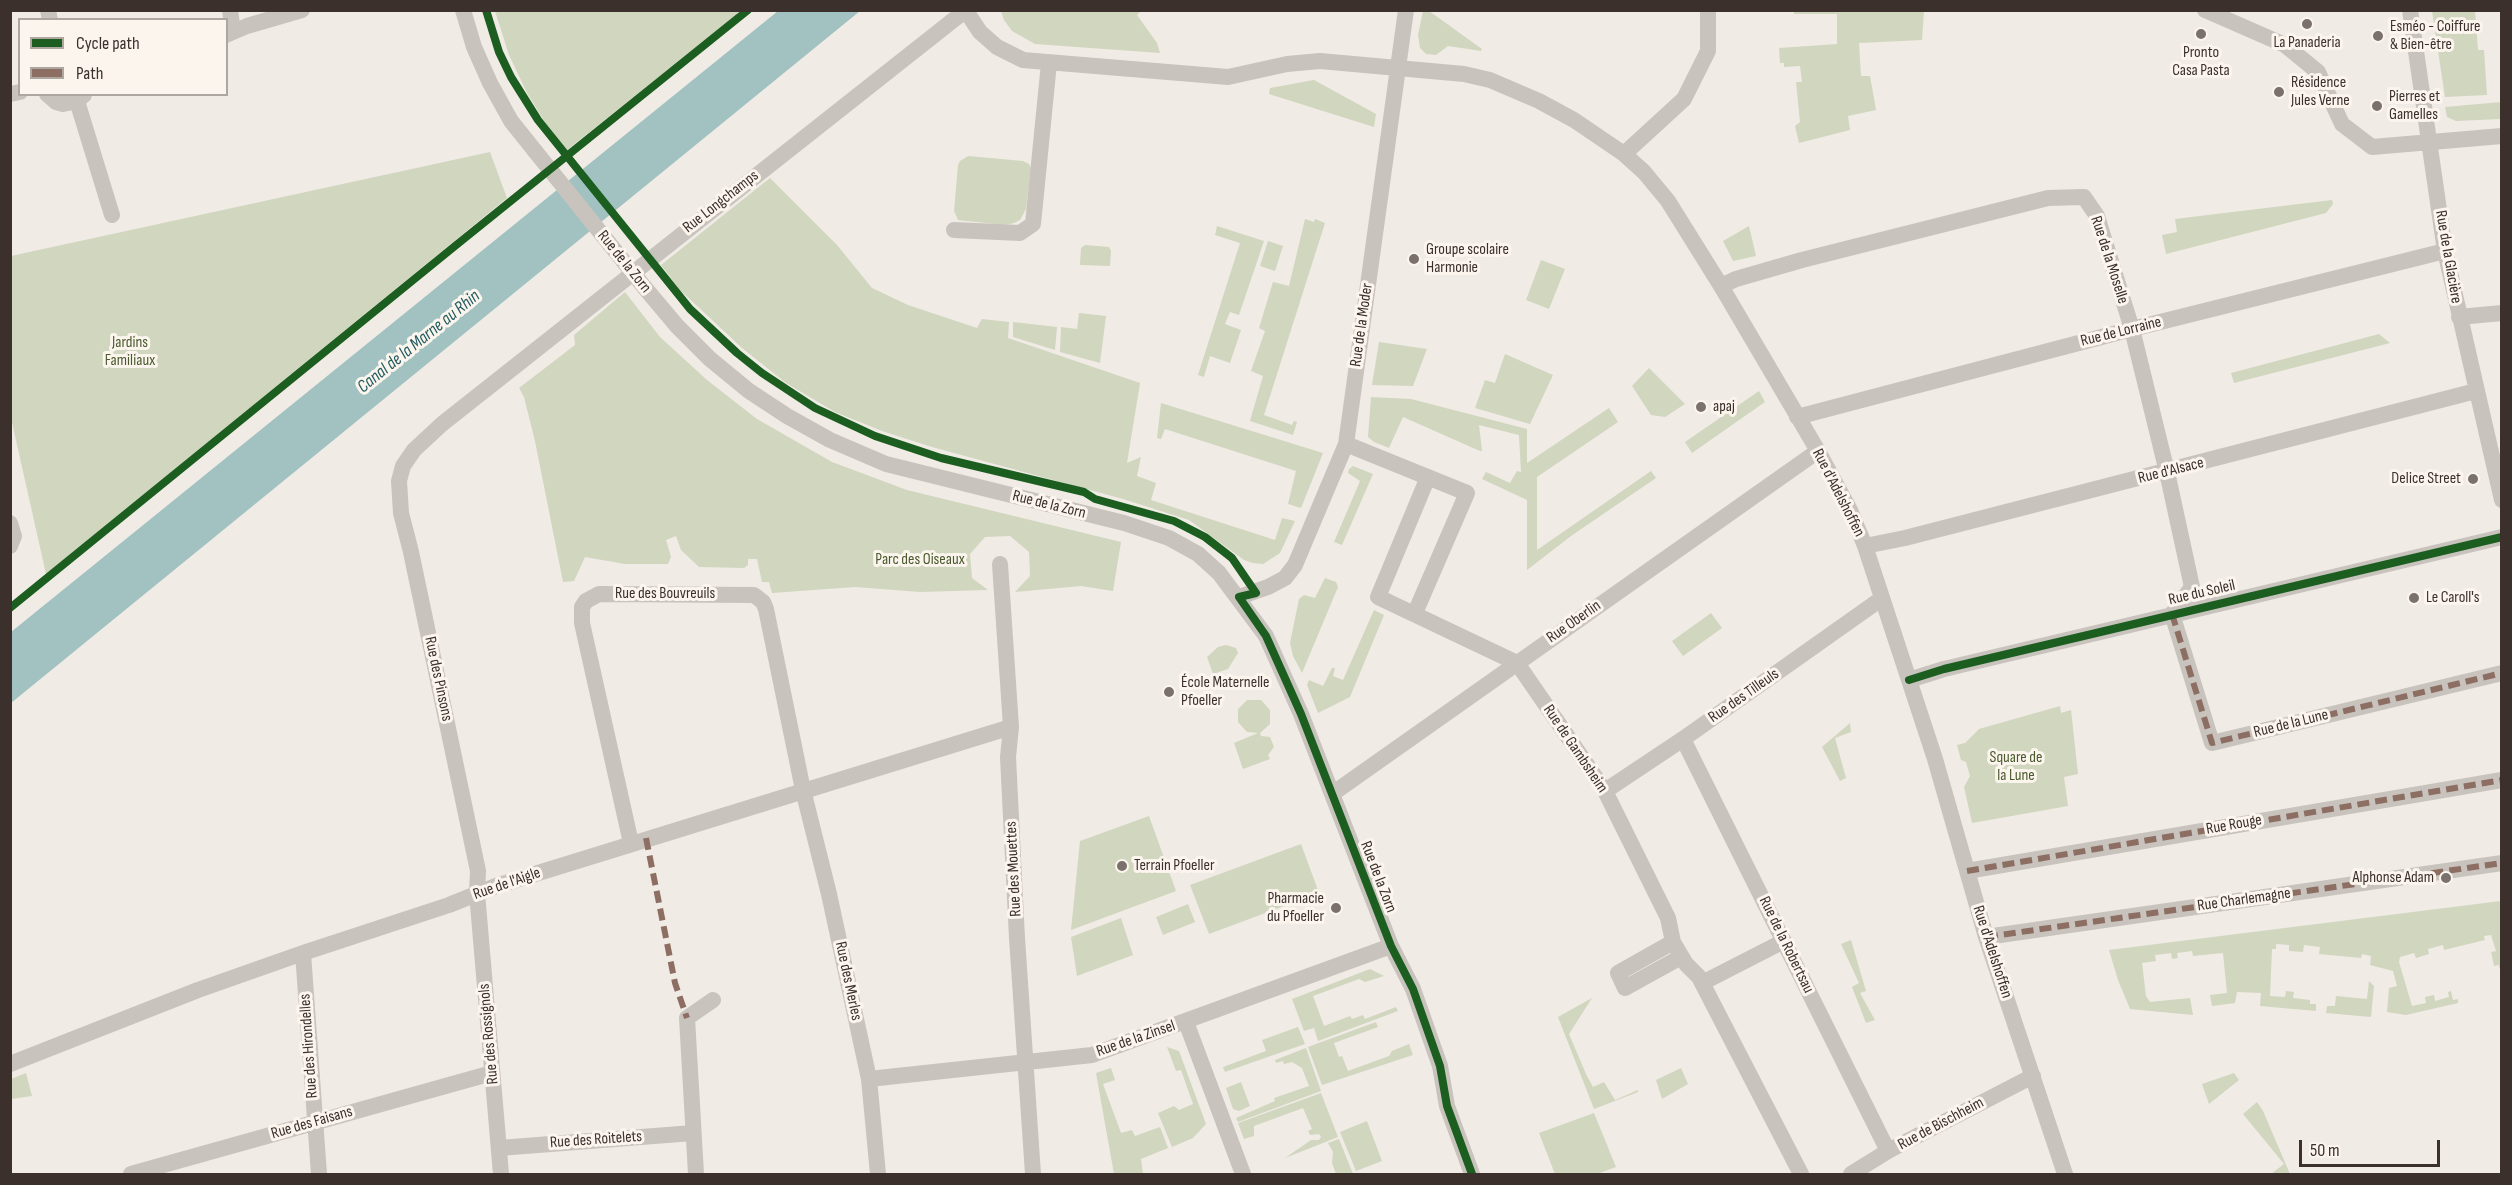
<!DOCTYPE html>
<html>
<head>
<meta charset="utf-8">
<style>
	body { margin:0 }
	#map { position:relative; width:2512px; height:1185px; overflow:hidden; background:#f0ebe5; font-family:"Sofia Sans Condensed",sans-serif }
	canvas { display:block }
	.frame { position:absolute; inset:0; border:12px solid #3b302b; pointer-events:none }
	.legend { position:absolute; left:18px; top:18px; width:210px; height:78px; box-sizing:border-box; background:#fbf5ee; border:2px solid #aea6a0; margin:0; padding:8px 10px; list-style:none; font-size:18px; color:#3b302b }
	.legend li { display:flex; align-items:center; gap:12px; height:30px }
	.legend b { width:30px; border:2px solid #aea6a0 }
	.scale { position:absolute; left:2299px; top:1140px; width:141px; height:27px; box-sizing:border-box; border:3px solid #3b302b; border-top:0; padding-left:8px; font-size:18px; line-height:21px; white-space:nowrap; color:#3b302b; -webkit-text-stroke:4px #fbf5ee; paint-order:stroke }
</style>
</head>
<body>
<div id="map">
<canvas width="2512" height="1185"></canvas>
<div class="frame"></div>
<ul class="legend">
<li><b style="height:8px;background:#1b5e20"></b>Cycle path</li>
<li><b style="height:8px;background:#8d6e63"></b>Path</li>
</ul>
<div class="scale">50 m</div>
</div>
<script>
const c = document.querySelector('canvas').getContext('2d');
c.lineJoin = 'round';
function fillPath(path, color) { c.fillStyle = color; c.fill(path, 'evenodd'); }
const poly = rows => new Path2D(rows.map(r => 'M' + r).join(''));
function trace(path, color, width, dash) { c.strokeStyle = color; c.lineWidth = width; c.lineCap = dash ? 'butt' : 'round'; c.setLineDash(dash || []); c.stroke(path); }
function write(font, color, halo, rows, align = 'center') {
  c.font = font + ' "Sofia Sans Condensed",sans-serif'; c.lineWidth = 6; c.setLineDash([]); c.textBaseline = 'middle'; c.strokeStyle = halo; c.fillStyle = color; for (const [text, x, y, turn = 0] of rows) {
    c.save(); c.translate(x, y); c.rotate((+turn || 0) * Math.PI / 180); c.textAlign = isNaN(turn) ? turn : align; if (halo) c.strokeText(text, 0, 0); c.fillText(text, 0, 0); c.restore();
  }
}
fillPath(poly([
	[495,11,495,10,739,11,735,16,567,150,545,122,527,93,509,55],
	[1001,11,1141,11,1137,15,1157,43,1160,53,1035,44,1012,31,1004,20],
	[1423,11,1429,11,1482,49,1481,51,1448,46,1436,55,1426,54,1420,48,1418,35],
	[1794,11,1924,11,1922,40,1859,43,1861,76,1870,76,1876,110,1848,116,1850,130,1799,143,1795,126,1800,122,1796,82,1802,82,1800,66,1784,67,1784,63,1780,63,1779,48,1837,44,1837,14,1794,14],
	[2432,11,2475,11,2478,50,2484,50,2487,95,2445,97],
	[1314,80,1376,114,1374,127,1269,94,1270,88],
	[2501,102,2501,119,2456,121,2447,117,2445,107],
	[490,152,507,198,46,574,11,418,11,256],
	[968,156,1023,161,1029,164,1031,168,1026,209,1020,220,1014,223,1004,225,958,220,954,211,958,165,960,161],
	[770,178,837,245,872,288,908,305,977,328,982,319,1009,322,1008,338,1140,383,1127,463,1141,457,1137,476,1156,483,1151,500,1275,540,1282,518,1295,521,1280,553,1263,564,1253,563,1244,560,1189,520,1123,499,932,447,882,431,835,412,786,383,742,348,680,290,661,265],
	[2332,200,2333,204,2326,213,2166,254,2162,235,2177,232,2175,219],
	[1305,219,1314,222,1315,219,1325,223,1264,415,1292,425,1294,421,1297,422,1293,435,1250,421,1263,376,1251,371,1265,331,1259,328,1273,282,1289,286],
	[1217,226,1264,241,1239,315,1230,312,1225,324,1241,330,1230,363,1210,356,1204,377,1198,375,1240,243,1215,235],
	[1749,226,1756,256,1733,261,1723,241],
	[1268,241,1283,246,1275,271,1260,266],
	[1085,245,1109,247,1111,251,1110,266,1080,265,1081,248],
	[1541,260,1565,269,1549,309,1526,300],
	[625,292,660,337,707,380,757,419,832,462,907,490,1121,542,1113,591,1081,586,1015,592,1030,576,1029,552,1010,536,985,537,970,554,972,578,988,590,920,592,855,587,772,593,769,582,762,582,757,559,748,559,748,565,744,568,699,567,681,550,676,536,666,540,671,557,668,564,625,564,585,557,574,581,563,582,535,441,524,397,519,388,575,345,574,335],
	[1079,313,1106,316,1100,363,1060,352,1061,327,1077,329],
	[1013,322,1057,327,1055,350,1013,337],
	[2379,334,2390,343,2234,383,2231,373],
	[1379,342,1427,349,1413,386,1372,385],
	[1505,354,1553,375,1530,424,1475,408,1485,380,1495,383],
	[1649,368,1685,404,1665,417,1651,415,1632,386],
	[1759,391,1765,402,1692,453,1685,442],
	[1371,397,1411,399,1527,429,1527,463,1609,408,1618,422,1537,477,1537,550,1651,471,1656,478,1571,536,1527,570,1527,500,1482,479,1486,472,1510,483,1517,471,1521,472,1519,435,1479,425,1482,451,1480,451,1403,417,1389,448,1374,442,1368,437],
	[1161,403,1323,453,1301,508,1288,504,1296,471,1165,429,1161,439,1157,438],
	[1353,466,1373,474,1342,545,1334,542,1360,481,1348,473,1349,469],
	[1325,578,1336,582,1338,587,1302,673,1293,656,1290,643,1299,599,1304,595,1315,598],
	[1374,610,1384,615,1350,697,1318,713,1307,685,1309,680,1323,686,1332,668,1335,668,1333,676,1343,680],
	[1711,613,1722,628,1683,656,1672,641],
	[1226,645,1236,648,1238,653,1228,669,1213,674,1207,657,1218,647],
	[1247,700,1261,700,1270,710,1270,724,1260,733,1261,736,1270,737,1274,747,1268,755,1270,759,1243,769,1234,743,1258,733,1247,732,1238,722,1238,709],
	[2060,706,2061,713,2071,710,2078,774,2064,777,2068,806,1972,823,1964,787,1970,776,1966,762,1961,760,1957,745,1965,743,1979,729],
	[1850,723,1851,732,1835,738,1846,778,1840,781,1822,747],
	[1149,816,1176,891,1071,930,1080,841],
	[1301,844,1319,893,1209,934,1190,885],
	[2501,901,2501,975,2499,965,2494,966,2491,952,2496,951,2491,935,2484,936,2485,940,2444,950,2443,945,2428,949,2429,954,2416,958,2414,953,2400,957,2399,962,2412,1006,2426,1003,2425,997,2434,995,2435,1001,2449,997,2448,992,2451,991,2453,1000,2458,999,2458,1003,2406,1015,2387,1012,2389,988,2397,986,2393,971,2370,965,2371,956,2362,954,2361,958,2319,954,2320,947,2304,945,2303,952,2289,951,2289,945,2276,944,2276,949,2272,949,2270,996,2285,997,2286,991,2294,992,2293,998,2310,1000,2310,1004,2316,1004,2316,1011,2260,1006,2261,993,2237,992,2235,1003,2212,1006,2210,995,2227,993,2223,953,2193,956,2192,951,2177,953,2178,958,2172,959,2171,953,2155,955,2156,961,2142,963,2146,996,2150,1002,2190,998,2193,1015,2130,1009,2118,980,2109,950],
	[1188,904,1195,922,1163,935,1156,917],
	[1121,918,1133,955,1077,976,1071,937],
	[1851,940,1866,991,1860,993,1875,1020,1866,1023,1852,987,1859,983,1841,944],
	[1370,969,1384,976,1365,982,1359,979,1313,996,1324,1026,1350,1016,1352,1019,1363,1015,1365,1019,1396,1007,1398,1011,1318,1041,1314,1028,1304,1031,1292,999],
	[2369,981,2374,986,2371,1017,2326,1013,2327,1006,2335,1006,2336,996,2367,999],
	[1592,998,1569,1034,1586,1074,1593,1087,1604,1082,1615,1100,1638,1090,1638,1092,1594,1109,1558,1017],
	[1376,1022,1378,1027,1334,1043,1339,1057,1342,1056,1348,1071,1389,1056,1392,1051,1409,1044,1413,1055,1322,1085,1308,1047],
	[1298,1027,1305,1044,1225,1072,1223,1067,1266,1051,1262,1040],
	[1167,1047,1179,1051,1206,1124,1193,1138,1172,1147,1158,1113,1174,1106,1179,1110,1193,1104,1181,1070,1176,1071],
	[1306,1048,1321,1091,1238,1122,1236,1118,1275,1101,1274,1098,1309,1086,1302,1068,1292,1062,1284,1064,1283,1061,1276,1063,1275,1060],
	[1111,1068,1115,1080,1103,1084,1121,1133,1132,1130,1135,1136,1160,1127,1168,1148,1141,1159,1143,1174,1114,1174,1096,1073],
	[1681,1068,1688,1084,1662,1099,1656,1080],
	[26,1073,32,1096,11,1099,11,1079],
	[2234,1073,2239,1080,2209,1104,2202,1084],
	[1241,1082,1250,1106,1239,1111,1233,1109,1226,1088],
	[1321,1093,1338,1137,1285,1158,1311,1140,1319,1140,1321,1137,1319,1134,1310,1135,1308,1131,1312,1129,1303,1108,1254,1126,1254,1136,1244,1139,1238,1123],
	[2257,1102,2263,1111,2290,1174,2271,1174,2284,1164,2243,1114],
	[1594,1113,1616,1167,1597,1174,1555,1174,1539,1133],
	[1367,1121,1382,1161,1356,1171,1340,1132],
	[1339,1139,1353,1174,1336,1174,1332,1163,1333,1152,1328,1143]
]), '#d1d6bf');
fillPath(poly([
	[778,11,860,11,11,703,11,632]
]), '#a1c2c1');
trace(poly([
	[48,10,50,20],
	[230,10,233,32],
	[463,10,474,47,490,83,511,121,535,151],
	[2205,10,2285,45,2318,72,2342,124,2372,147,2502,136],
	[2410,10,2445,251,2502,500],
	[966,11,980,32,997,47,1023,60,1228,77,1287,64,1320,61,1464,74,1490,80,1539,101,1574,120,1624,154,1644,172,1668,201,1721,286,1818,451,1850,510,1865,546,1935,759,1986,937,2065,1174],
	[226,35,247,26,302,10],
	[10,94,20,92],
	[47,94,56,102,63,104,77,101,84,95],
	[77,101,112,215],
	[1624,154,1684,99,1708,51,1708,10],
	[954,230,1020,233,1033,224,1049,63],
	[1721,286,1736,279,1802,260,2048,198,2084,197,2097,216,2132,329,2167,472,2192,587,2172,614,2212,743,2502,673],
	[645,288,677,326,710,359,749,391,787,416,830,440,886,464,1124,523,1169,538,1198,554,1219,573,1266,636,1301,714,1391,946,1413,989,1440,1066,1447,1106,1472,1174],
	[2459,317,2502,313],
	[1797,417,2132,329,2445,251],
	[1346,444,1467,493,1415,613],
	[1428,477,1378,597,1517,663,1605,791,1668,918,1673,942,1686,964,1699,977,1801,1174],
	[10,523,14,536,10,546],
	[1865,546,1905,538,2476,391],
	[1000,564,1011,727,1008,757,1017,938,1033,1174],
	[1239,597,1268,587,1285,578,1295,565,1346,444,1406,10],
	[1909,680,1944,669,2502,537],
	[1683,739,1888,1151],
	[1605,791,1683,739,1881,599],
	[1332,794,1818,451],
	[631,843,582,623,582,607,586,601,599,594,754,595,763,602,766,609,803,790,829,894,869,1079,878,1174],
	[1967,871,2502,780],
	[1986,937,2502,863],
	[1673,942,1618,973,1625,988,1681,957],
	[303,953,319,1174],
	[1702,983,1784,941],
	[1186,1022,1243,1174],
	[10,1064,198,990,303,953,449,905,496,886,1011,727],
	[869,1079,1092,1055,1391,946],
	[499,1148,693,1133],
	[131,1174,492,1073],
	[501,1174,477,893,478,871,411,552,401,513,399,481,403,466,414,450,442,424,966,10],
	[696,1174,687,1018,713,1000],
	[1851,1174,1888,1151,2033,1076]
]), '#c9c3be', 16);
trace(poly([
	[535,151,645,288]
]), '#c9c3be', 16);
trace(poly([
	[2172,614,2212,743,2502,673],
	[646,838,675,983,687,1018],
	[1967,871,2502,780],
	[1986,937,2502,863]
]), '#8d6e63', 6, [12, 6]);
trace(poly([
	[486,10,499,52,511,77,538,120,690,309,737,353,762,373,815,408,875,436,941,458,1084,492,1095,499,1174,521,1205,537,1232,558,1256,593,1239,597,1266,636,1301,714,1391,946,1413,989,1440,1066,1447,1106,1472,1174],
	[10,608,455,246,748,10],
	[1909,680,1944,669,2502,537]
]), '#1b5e20', 8);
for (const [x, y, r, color] of [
	[2307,24,6,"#7a716c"],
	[2201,34,6,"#7a716c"],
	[2378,36,6,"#7a716c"],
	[2279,92,6,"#7a716c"],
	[2377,106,6,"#7a716c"],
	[1414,259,6,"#7a716c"],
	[1701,407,6,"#7a716c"],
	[2473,479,6,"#7a716c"],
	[2414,598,6,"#7a716c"],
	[1169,692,6,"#7a716c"],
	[1122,866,6,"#7a716c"],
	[2446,878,6,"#7a716c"],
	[1336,908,6,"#7a716c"]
]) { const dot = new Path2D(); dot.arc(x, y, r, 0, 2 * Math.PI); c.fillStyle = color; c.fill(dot); trace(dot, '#fbf5ee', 2); }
write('16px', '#3b302b', '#fbf5ee', [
	["Esméo - Coiffure",2390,27],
	["& Bien-être",2390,45],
	["La Panaderia",2307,43,"center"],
	["Pronto",2201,53,"center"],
	["Casa Pasta",2201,71,"center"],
	["Résidence",2291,83],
	["Jules Verne",2291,101],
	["Pierres et",2389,97],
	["Gamelles",2389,115],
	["Groupe scolaire",1426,250],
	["Harmonie",1426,268],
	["apaj",1713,407],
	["Delice Street",2461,479,"right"],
	["Le Caroll's",2426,598],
	["École Maternelle",1181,683],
	["Pfoeller",1181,701],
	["Terrain Pfoeller",1134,866],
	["Alphonse Adam",2434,878,"right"],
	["Pharmacie",1324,899,"right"],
	["du Pfoeller",1324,917,"right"]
], 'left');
write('16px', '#3b302b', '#fbf5ee', [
	["Rue Longchamps",721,202,-38],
	["Rue de la Glacière",2448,257,80],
	["Rue de la Moselle",2109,260,72],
	["Rue de la Zorn",624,262,51],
	["Rue de la Moder",1362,325,-82],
	["Rue de Lorraine",2121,332,-14],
	["Rue d'Alsace",2171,471,-14],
	["Rue d'Adelshoffen",1838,493,63],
	["Rue de la Zorn",1049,505,14],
	["Rue du Soleil",2202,593,-13],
	["Rue des Bouvreuils",665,594],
	["Rue Oberlin",1574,622,-35],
	["Rue des Pinsons",438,679,78],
	["Rue des Tilleuls",1744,696,-35],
	["Rue de la Lune",2291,724,-14],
	["Rue de Gambsheim",1575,749,56],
	["Rue Rouge",2234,825,-10],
	["Rue des Mouettes",1014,869,-93],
	["Rue de la Zorn",1378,877,69],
	["Rue de l'Aigle",507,884,-19],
	["Rue Charlemagne",2244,900,-8],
	["Rue de la Robertsau",1786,945,64],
	["Rue d'Adelshoffen",1992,952,72],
	["Rue des Merles",848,981,78],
	["Rue des Rossignols",489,1034,-95],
	["Rue de la Zinsel",1136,1039,-19],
	["Rue des Hirondelles",309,1046,-94],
	["Rue des Faisans",312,1123,-16],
	["Rue de Bischheim",1941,1124,-28],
	["Rue des Roitelets",596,1140,-4]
]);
write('16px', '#4a5a2e', '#fbf5ee', [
	["Jardins",130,343],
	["Familiaux",130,361],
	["Parc des Oiseaux",920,560],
	["Square de",2016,758],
	["la Lune",2016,776]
]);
write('italic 18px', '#1f5a5e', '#fbf5ee', [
	["Canal de la Marne au Rhin",419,342,-39]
]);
</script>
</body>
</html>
